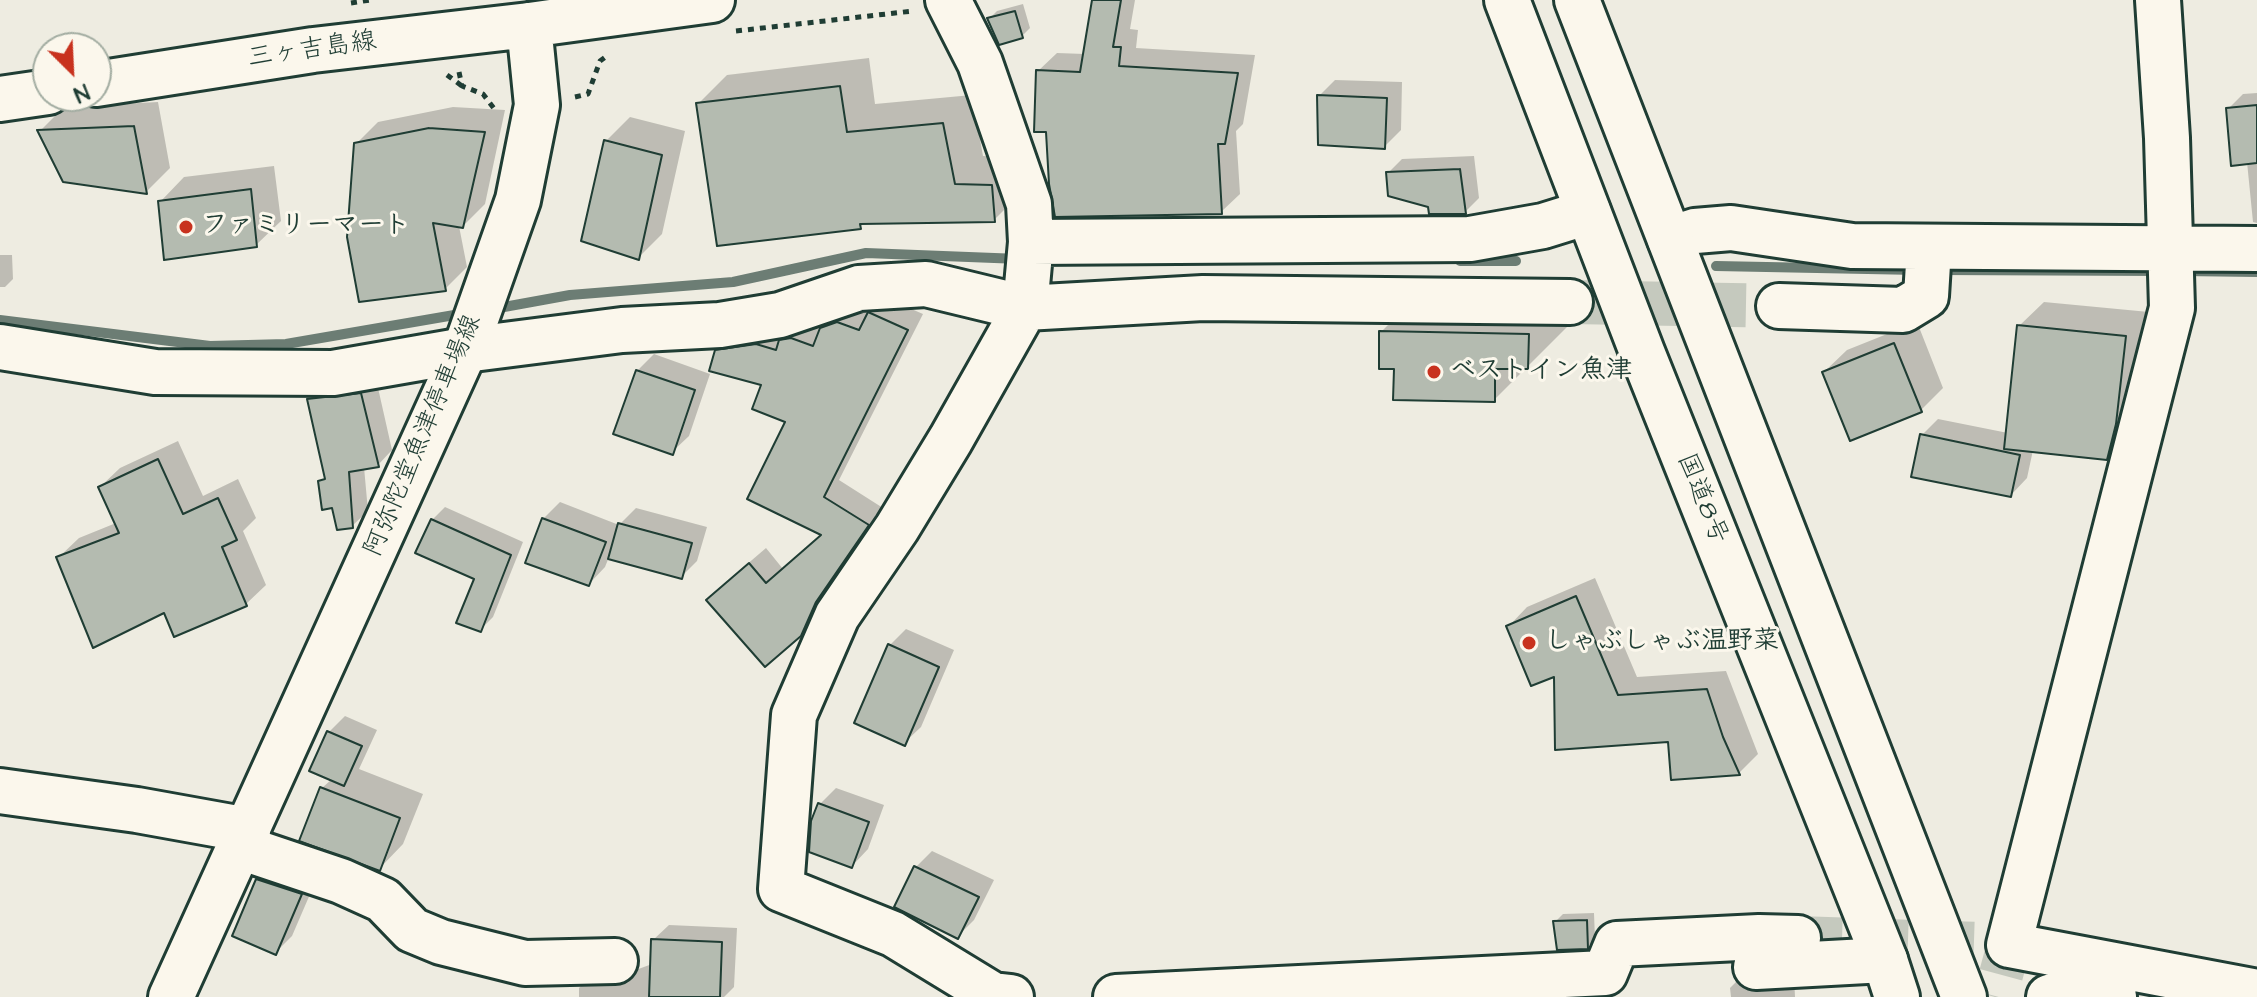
<!DOCTYPE html>
<html>
<head>
<meta charset="utf-8">
<style>
	body { margin:0 }
	#map { position:relative; width:2257px; height:997px; overflow:hidden; background:#eeece1; font-family:"Architects Daughter",sans-serif }
	canvas { display:block }
	.north { position:absolute; left:32px; top:32px; width:80px; height:80px; box-sizing:border-box; background:#fbf7ec; border:2px solid #a3ada2; border-radius:50%; rotate:156deg; font-size:22px; font-weight:700; line-height:32px; text-align:center; color:#1f3d34 }
	.north::after { content:''; display:block; margin:auto; width:28px; height:36px; background:#c8321e; clip-path:polygon(50% 0,100% 100%,50% 72%,0 100%) }
</style>
</head>
<body>
<div id="map">
<canvas width="2257" height="997"></canvas>
<div class="north">N</div>
</div>
<script>
const c = document.querySelector('canvas').getContext('2d');
c.lineJoin = 'round';
function fillPath(path, color) { c.fillStyle = color; c.fill(path, 'evenodd'); }
const poly = rows => new Path2D(rows.map(r => 'M' + r).join(''));
function trace(path, color, width, dash) { c.strokeStyle = color; c.lineWidth = width; c.lineCap = dash ? 'butt' : 'round'; c.setLineDash(dash || []); c.stroke(path); }
function write(font, color, halo, rows, align = 'center') {
  c.font = font + ' "Architects Daughter","Klee One",sans-serif'; c.lineWidth = 6; c.setLineDash([]); c.textBaseline = 'middle'; c.strokeStyle = halo; c.fillStyle = color; for (const [text, x, y, turn = 0] of rows) {
    c.save(); c.translate(x, y); c.rotate((+turn || 0) * Math.PI / 180); c.textAlign = isNaN(turn) ? turn : align; if (halo) c.strokeText(text, 0, 0); c.fillText(text, 0, 0); c.restore();
  }
}
fillPath(poly([
	[1094,0,1135,0,1130,29,1138,30,1136,48,1255,55,1243,124,1236,131,1240,194,1221,212,1047,130,1038,71,1057,53,1085,54],
	[1023,4,1030,28,1022,36,989,19,997,11],
	[869,58,875,104,972,95,983,156,1020,157,1023,191,994,220,865,222,860,227,698,104,727,75],
	[1335,80,1402,82,1401,130,1384,147,1319,96],
	[2257,93,2257,223,2253,222,2247,162,2228,109,2243,94],
	[158,102,170,168,146,192,40,131,64,107],
	[453,107,505,110,485,204,463,226,459,226,467,267,445,289,356,144,378,122],
	[630,117,685,131,662,234,638,258,606,141],
	[1474,156,1479,198,1465,212,1430,205,1388,173,1402,159],
	[274,166,281,221,256,245,160,202,184,177],
	[0,255,12,255,13,279,5,287,0,287],
	[1422,291,1568,294,1568,326,1494,400,1396,367,1381,332],
	[886,298,923,314,839,480,883,508,832,584,817,617,800,634,724,584,766,548,783,569,823,533,788,421,764,384,717,351,733,335,808,323,822,328,838,313,854,307,870,313],
	[2044,302,2149,312,2131,434,2107,458,2033,450,2027,478,2011,495,1922,435,1938,419,2008,433,2019,326],
	[1917,322,1943,388,1921,410,1851,438,1824,372,1847,350],
	[654,354,710,374,689,436,672,452,637,371],
	[376,379,392,450,378,465,364,467,368,511,352,526,333,505,320,482,327,475,310,399,324,384],
	[178,441,203,496,238,479,256,518,243,531,266,585,246,604,165,610,59,557,79,538,116,523,100,487,120,468],
	[560,502,619,525,636,508,707,527,697,561,681,577,609,557,605,567,589,584,543,519],
	[445,507,523,542,493,617,480,630,476,578,432,520],
	[1595,578,1637,677,1726,671,1758,754,1739,773,1672,777,1670,740,1556,674,1508,627,1527,607],
	[906,629,954,650,921,727,904,743,890,645],
	[345,716,377,730,359,769,423,794,403,844,379,869,322,788,332,779,329,732],
	[836,788,884,805,868,849,852,866,820,804],
	[932,851,994,880,974,920,957,937,916,867],
	[274,863,317,878,292,936,276,952,258,880],
	[1594,913,1595,939,1587,947,1555,922,1563,914],
	[669,925,737,928,734,987,724,997,579,997,579,988,595,972,633,971,652,964,653,940],
	[1747,971,1794,975,1795,997,1731,997,1730,988]
]), '#0003');
trace(poly([
	[1460,261,1516,261],
	[1716,266,1918,270],
	[1938,270,2162,271],
	[2182,271,2257,272],
	[493,309,570,295,733,282,866,253,1020,259],
	[0,320,210,346,286,344,466,313]
]), '#6c7d74', 10);
const building = poly([
	[1092,0,1121,0,1113,47,1121,47,1119,66,1238,73,1225,144,1218,144,1222,214,1055,217,1049,184,1046,132,1034,132,1036,70,1080,72,1092,0],
	[1015,11,1023,38,999,45,987,18,1015,11],
	[840,86,847,132,943,123,955,184,992,185,995,222,860,224,861,229,717,246,696,103,840,86],
	[1317,95,1387,98,1385,149,1318,145,1317,95],
	[2257,105,2257,163,2231,166,2226,108,2257,105],
	[134,126,147,194,63,182,37,130,134,126],
	[429,128,485,132,463,228,433,223,446,291,359,302,347,237,354,143,429,128],
	[604,140,662,155,639,260,581,241,604,140],
	[1460,169,1466,214,1429,214,1428,207,1388,196,1386,172,1460,169],
	[251,189,257,247,164,260,158,201,251,189],
	[868,312,908,330,824,497,869,525,816,602,801,636,765,667,706,600,749,563,766,583,821,535,747,499,785,422,752,409,761,385,709,371,715,350,756,344,776,350,779,340,791,338,813,346,820,328,837,322,859,330,868,312],
	[2017,325,2126,336,2116,424,2107,460,2004,449,2017,325],
	[1379,331,1529,334,1528,369,1495,369,1495,402,1393,400,1394,369,1379,369,1379,331],
	[1894,343,1922,412,1850,441,1822,372,1894,343],
	[636,370,695,390,673,455,613,434,636,370],
	[361,393,379,467,349,472,353,528,337,530,332,508,322,510,318,481,325,479,307,399,361,393],
	[1920,434,2020,455,2011,497,1911,477,1920,434],
	[158,459,183,514,218,498,237,540,222,547,247,606,174,637,164,613,93,648,56,557,119,533,98,487,158,459],
	[542,518,606,542,589,586,525,563,542,518],
	[431,519,511,555,481,632,456,623,474,579,415,553,431,519],
	[618,523,692,543,682,579,608,559,618,523],
	[1576,596,1618,695,1707,689,1723,737,1740,775,1671,780,1668,742,1555,750,1554,677,1531,686,1506,626,1576,596],
	[888,644,939,667,905,746,854,723,888,644],
	[327,731,362,746,344,786,309,771,327,731],
	[320,787,400,818,380,871,299,841,320,787],
	[818,803,869,822,852,868,809,852,811,821,818,803],
	[914,866,979,897,958,939,894,907,914,866],
	[256,879,302,894,276,955,232,936,256,879],
	[1587,920,1588,949,1557,950,1553,921,1587,920],
	[651,939,722,942,720,997,649,997,651,939]
]);
fillPath(building, '#b4bbb0');
trace(building, '#1f3d34', 2);
trace(poly([
	[1570,302,1779,306],
	[1798,938,2009,945,1995,997]
]), '#c5c9be', 44, [44, 22]);
const minor = poly([
	[948,0,980,63,1029,204,1031,242,1470,239,1543,226,1588,212],
	[2158,0,2167,138,2172,308,2009,945,2257,992],
	[1670,239,1695,231,1731,228,1852,246,2257,249],
	[1779,306,1903,310,1926,296,1929,248],
	[0,347,155,372,333,373,465,350,622,330,720,325,780,315,859,288,926,284,1025,308,1203,298,1570,302],
	[0,791,137,810,248,830],
	[240,847,341,881,383,900,412,930,441,942,525,963,615,961],
	[1756,967,1885,960],
	[1011,997,993,995,893,934,781,889,794,715,837,616,897,528,951,439,1025,308,1031,242],
	[1116,997,1605,973,1617,944,1759,937,1798,938],
	[2049,997,2070,990,2114,997]
]);
const major = poly([
	[96,84,313,50,529,25,712,0],
	[0,99,48,92],
	[171,997,465,350,518,200,537,105,529,25]
]);
const highway = poly([
	[1507,0,1642,352,1885,960,1897,997],
	[1577,0,1964,997]
]);
trace(minor, '#1f3d34', 50);
trace(major, '#1f3d34', 50);
trace(highway, '#1f3d34', 50);
trace(poly([
	[351,3,370,0],
	[736,31,913,11],
	[61,48,84,44],
	[459,72,462,86,483,94,496,111],
	[447,75,462,86],
	[575,97,588,94,600,61,608,55]
]), '#1f3d34', 5, [6, 6]);
trace(minor, '#fbf7ec', 44);
trace(major, '#fbf7ec', 44);
trace(highway, '#fbf7ec', 44);
for (const [x, y, r, color] of [
	[186,227,8,"#c8321e"],
	[1434,372,8,"#c8321e"],
	[1529,643,8,"#c8321e"]
]) { const dot = new Path2D(); dot.arc(x, y, r, 0, 2 * Math.PI); c.fillStyle = color; c.fill(dot); trace(dot, '#fbf7ec', 3); }
write('26px', '#1f3d34', '#fbf7ec', [
	["三ヶ吉島線",312,51,-8],
	["阿弥陀堂魚津停車場線",424,436,-67],
	["国道8号",1701,499,68]
]);
write('bold 26px', '#1f3d34', '#fbf7ec', [
	["ファミリーマート",202,227],
	["ベストイン魚津",1450,372],
	["しゃぶしゃぶ温野菜",1545,643]
], 'left');
</script>
</body>
</html>
